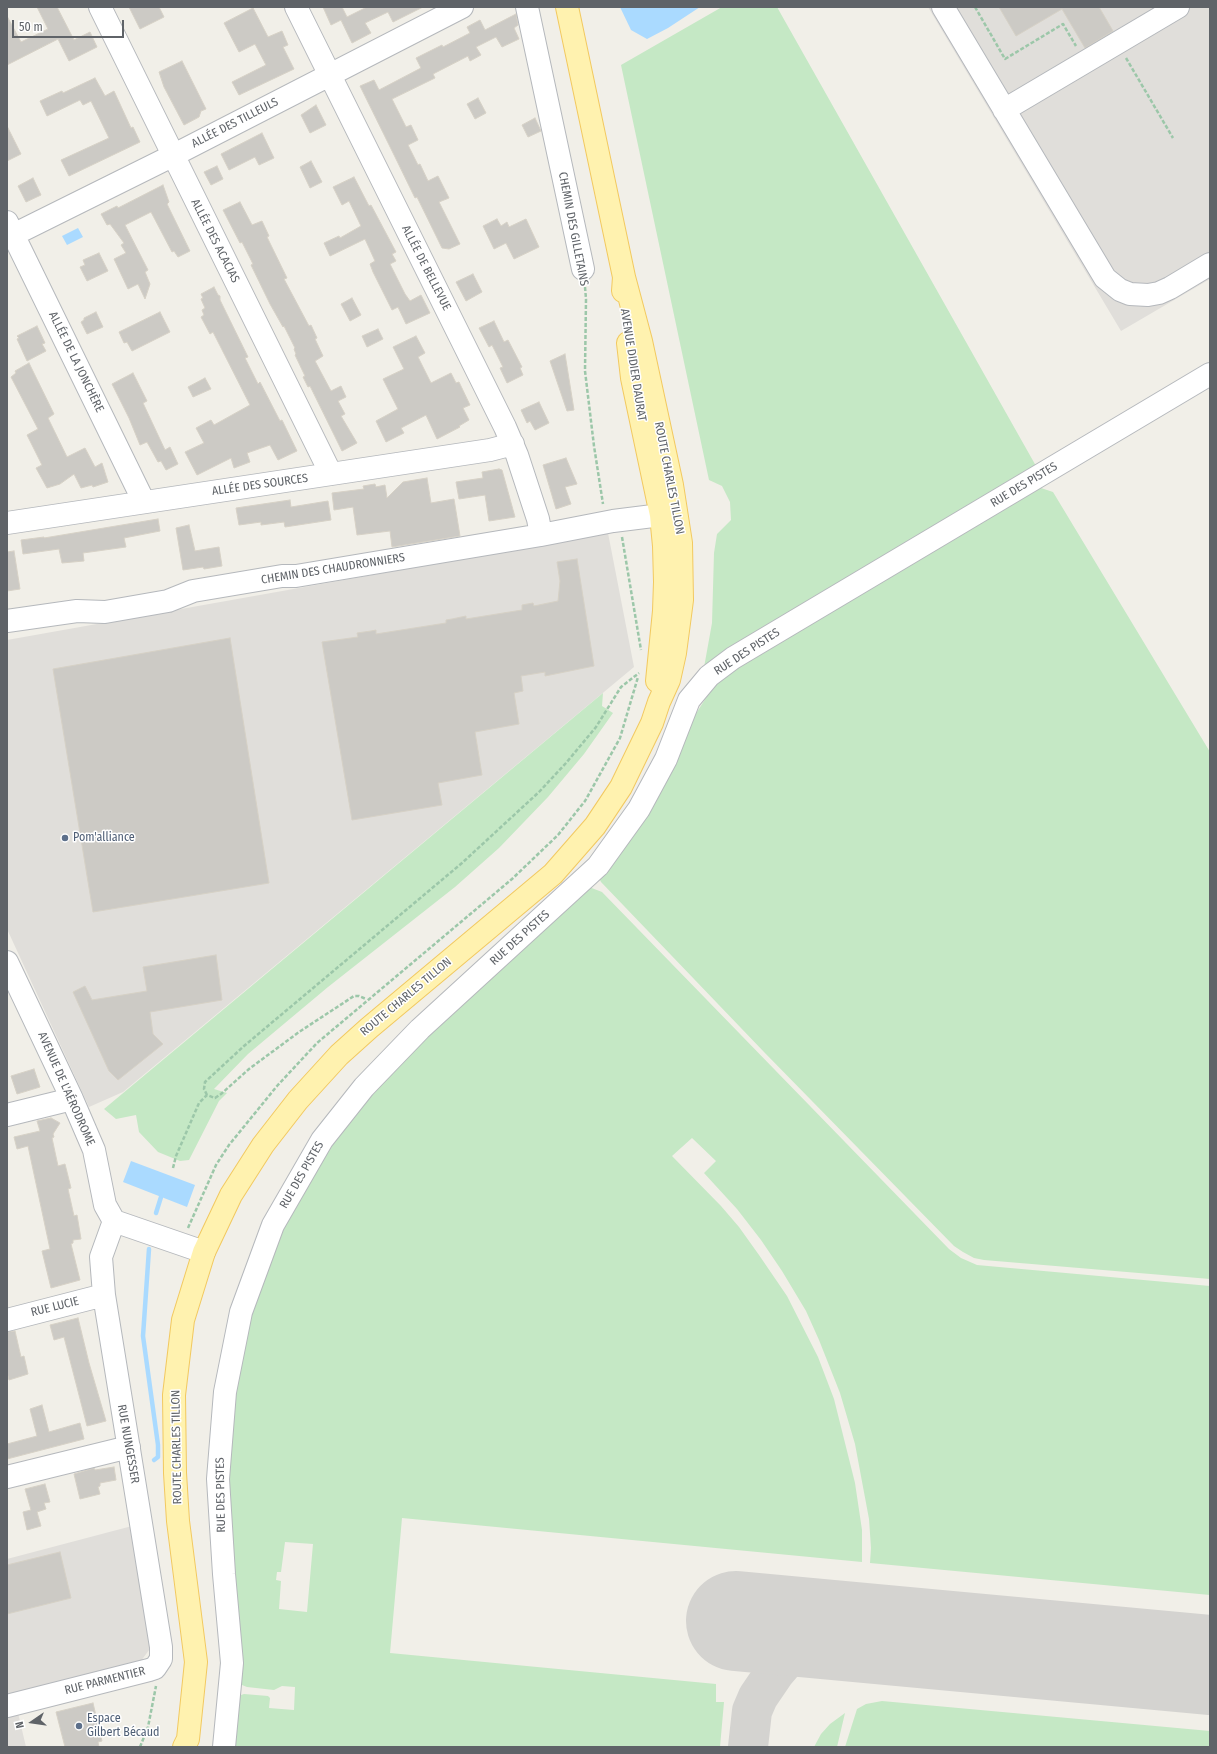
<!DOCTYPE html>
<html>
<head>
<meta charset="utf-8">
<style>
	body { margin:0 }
	#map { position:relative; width:1217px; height:1754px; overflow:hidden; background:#f1efe8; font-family:"Fira Sans Condensed",sans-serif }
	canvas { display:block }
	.frame { position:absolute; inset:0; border:8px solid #5f6368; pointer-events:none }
	.north { position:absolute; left:12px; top:1702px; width:40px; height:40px; -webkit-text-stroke:3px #fff; paint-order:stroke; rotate:257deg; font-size:11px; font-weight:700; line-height:16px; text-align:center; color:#5f6368 }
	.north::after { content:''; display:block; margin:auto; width:14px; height:18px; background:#5f6368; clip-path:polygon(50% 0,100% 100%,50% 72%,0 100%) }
	.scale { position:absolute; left:12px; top:20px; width:112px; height:18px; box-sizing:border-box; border:2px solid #5f6368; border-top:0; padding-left:5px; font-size:12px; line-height:14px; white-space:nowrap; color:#5f6368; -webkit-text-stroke:3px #fff; paint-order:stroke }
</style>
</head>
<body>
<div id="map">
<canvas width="1217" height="1754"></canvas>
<div class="frame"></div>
<div class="north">N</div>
<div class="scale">50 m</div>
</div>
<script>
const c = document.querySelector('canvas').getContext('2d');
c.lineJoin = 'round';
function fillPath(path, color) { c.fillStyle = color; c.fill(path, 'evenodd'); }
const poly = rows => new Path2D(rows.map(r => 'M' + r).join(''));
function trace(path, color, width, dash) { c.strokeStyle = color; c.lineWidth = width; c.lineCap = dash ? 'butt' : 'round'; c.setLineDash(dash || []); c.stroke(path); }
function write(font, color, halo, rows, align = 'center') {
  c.font = font + ' "Fira Sans Condensed",sans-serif'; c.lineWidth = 3; c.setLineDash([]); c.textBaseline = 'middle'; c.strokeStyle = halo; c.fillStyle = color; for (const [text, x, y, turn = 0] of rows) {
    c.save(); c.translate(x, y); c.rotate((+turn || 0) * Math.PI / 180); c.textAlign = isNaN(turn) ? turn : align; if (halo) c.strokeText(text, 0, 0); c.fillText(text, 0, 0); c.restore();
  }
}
fillPath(poly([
	[928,7,1210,7,1210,279,1121,331],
	[608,533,634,667,123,1092,89,1107,7,929,7,640],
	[132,1526,152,1646,138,1665,18,1713,26,1747,7,1747,7,1559]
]), '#e0deda');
fillPath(poly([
	[722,7,777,7,1036,466,703,673,712,623,714,553,717,534,731,520,730,502,722,486,709,480,621,65],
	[1038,487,1053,492,1210,752,1210,1279,984,1260,974,1258,963,1252,954,1246,764,1052,601,882,598,876,649,806,695,715,713,687,727,674],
	[603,693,602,706,613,713,584,754,548,797,499,848,455,887,328,987,248,1054,214,1089,227,1093,219,1101,189,1160,180,1161,158,1152,139,1132,136,1115,116,1119,104,1109],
	[589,887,602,892,949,1249,961,1258,977,1265,1210,1286,1210,1595,870,1563,871,1548,869,1519,855,1444,840,1393,819,1340,806,1311,782,1271,761,1240,737,1209,704,1173,716,1161,692,1138,672,1156,721,1206,739,1227,759,1255,787,1296,818,1357,834,1399,855,1483,862,1530,862,1562,402,1518,390,1653,716,1684,716,1702,724,1702,720,1747,232,1747,238,1696,244,1694,268,1696,270,1698,269,1708,294,1710,295,1687,282,1686,274,1690,247,1687,237,1683,226,1487,236,1373,258,1288,291,1209,323,1156,356,1110,396,1066],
	[285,1542,313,1544,307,1612,279,1609,281,1581,276,1580,277,1572,281,1572],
	[882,1701,1210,1731,1210,1747,845,1747,857,1709,866,1704],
	[845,1713,837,1747,814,1747,821,1734,830,1724]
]), '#c5e8c5');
fillPath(poly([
	[620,7,700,7,668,28,647,39,631,30],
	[78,228,83,237,67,245,62,236],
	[131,1161,195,1185,187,1207,123,1182]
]), '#aadaff');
trace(poly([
	[156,1213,161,1197],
	[149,1249,143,1336,158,1445,158,1457,154,1460]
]), '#aadaff', 4.5);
trace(poly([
	[748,1747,752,1711,758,1697,775,1672,787,1658,808,1644,827,1637,842,1634,864,1633]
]), '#d4d3d0', 40);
trace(poly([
	[736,1621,1210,1665]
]), '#d4d3d0', 100);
const building = poly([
	[37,7,57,7,74,40,90,32,97,47,69,61,58,39,7,65,7,16,21,42,48,29,37,7],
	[129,7,159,7,164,17,140,29,129,7],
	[323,7,342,7,347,17,367,7,423,7,393,22,388,12,365,23,371,33,352,43,341,20,331,25,323,7],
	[999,7,1099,7,1113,31,1085,48,1062,9,1016,36,999,7],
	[253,8,268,37,282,31,288,45,283,47,294,69,239,95,232,82,266,65,255,44,239,52,224,23,253,8],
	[516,14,518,25,514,28,519,39,502,47,496,37,476,47,481,55,470,61,468,56,433,74,435,78,392,99,406,127,411,125,418,140,408,145,418,165,420,164,428,181,438,176,449,198,439,202,460,244,449,249,442,248,417,197,415,198,397,161,360,86,374,80,379,90,421,68,416,58,442,45,443,47,470,33,467,27,480,20,485,30,516,14],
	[182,61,206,109,201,111,199,117,184,125,164,87,159,72,182,61],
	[95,78,105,96,114,91,131,128,133,127,140,142,69,176,61,160,109,138,91,101,83,105,80,100,47,116,40,101,62,91,63,93,95,78],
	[478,98,486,113,475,119,467,104,478,98],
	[316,105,326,125,310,133,301,115,316,105],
	[535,118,541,131,528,137,522,125,535,118],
	[7,126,21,154,7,161,7,126],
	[262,133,274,158,259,165,255,157,229,170,221,154,262,133],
	[311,161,322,182,310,188,300,167,311,161],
	[217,166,223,179,211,185,204,172,217,166],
	[354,177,369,206,371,205,396,252,392,254,396,261,390,264,405,294,410,301,421,295,430,313,406,324,398,307,392,310,373,272,370,264,375,261,365,239,330,256,324,243,339,236,340,238,361,226,349,201,342,205,333,187,354,177],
	[33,178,41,195,26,202,18,186,33,178],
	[163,185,169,202,167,204,190,251,178,257,174,251,172,252,151,212,125,225,148,270,145,272,150,284,145,299,138,284,128,289,114,259,126,253,121,245,124,243,110,224,107,225,101,214,117,206,118,208,163,185],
	[240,202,252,225,262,221,269,236,267,237,287,278,284,279,309,326,311,325,317,338,315,339,323,356,315,361,331,391,341,386,346,397,338,401,345,414,341,416,357,443,342,451,310,386,308,387,303,377,305,376,295,355,296,354,294,349,295,348,284,326,283,327,270,304,251,265,253,264,242,242,240,243,223,210,240,202],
	[497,219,501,226,507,222,509,227,526,219,539,247,514,259,506,243,494,249,483,226,497,219],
	[99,253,108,271,87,281,80,267,85,265,83,260,99,253],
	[473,274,482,292,466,301,456,282,473,274],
	[214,287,218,295,220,296,220,300,248,357,245,358,258,384,260,382,280,421,282,420,297,451,278,460,270,445,247,453,250,462,234,468,231,458,197,475,185,452,204,443,196,428,211,420,214,425,250,405,213,332,210,334,201,317,204,315,202,310,205,308,201,299,203,298,201,294,214,287],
	[352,298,361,315,350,321,341,304,352,298],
	[96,312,103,327,87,334,81,322,84,320,84,318,96,312],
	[160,312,170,332,132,351,127,342,124,343,119,332,160,312],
	[494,321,504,342,508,340,522,367,520,368,523,375,507,383,500,368,503,367,492,345,489,347,479,328,494,321],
	[37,326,45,343,42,344,46,351,27,361,17,339,19,338,17,336,37,326],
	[378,329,383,339,367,347,362,336,378,329],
	[416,336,425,353,418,357,431,383,451,373,456,383,459,382,470,405,463,408,469,420,459,426,460,427,437,439,426,415,401,428,404,433,386,442,376,421,398,409,383,379,404,369,393,347,416,336],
	[565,354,574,410,567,411,550,361,565,354],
	[29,363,54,414,48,418,67,457,85,448,95,467,102,463,108,482,93,487,92,485,81,488,74,474,60,484,47,488,36,468,42,465,27,435,38,429,11,377,16,373,15,371,29,363],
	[133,373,147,401,143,403,165,450,170,447,178,464,166,470,161,461,158,462,147,442,140,445,129,418,112,384,133,373],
	[205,378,211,389,193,397,188,387,205,378],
	[539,402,549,423,535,430,530,421,527,423,521,410,539,402],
	[566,458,577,484,565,487,571,504,556,509,543,465,566,458],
	[499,469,502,470,515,517,489,521,485,495,459,499,456,482,483,478,482,472,499,469],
	[427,478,431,503,454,499,460,536,392,547,390,531,357,535,353,507,334,510,332,493,364,489,363,486,375,484,376,487,385,485,387,498,403,482,427,478],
	[290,500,291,507,328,501,331,520,285,527,284,522,261,525,261,522,239,525,236,508,290,500],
	[158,519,160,531,124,538,126,547,83,553,84,561,62,563,59,549,23,554,21,540,44,537,44,538,158,519],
	[189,525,195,551,219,547,222,566,204,569,203,567,183,570,176,528,189,525],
	[14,551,20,589,7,591,7,552,14,551],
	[577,559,594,666,545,676,545,672,521,676,523,691,514,693,519,724,475,732,482,775,438,783,442,805,352,820,322,642,358,637,357,633,371,631,376,630,376,634,446,623,446,620,452,619,466,616,466,619,522,610,522,605,533,603,534,606,558,601,560,581,557,562,577,559],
	[230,638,269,883,93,912,53,669,230,638],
	[216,955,222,1000,150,1012,153,1034,163,1044,118,1080,109,1071,73,992,85,986,92,1000,147,991,143,967,216,955],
	[34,1069,40,1087,17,1094,11,1076,34,1069],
	[51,1118,60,1123,53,1134,54,1137,52,1138,58,1166,65,1164,71,1188,68,1189,74,1216,77,1215,81,1239,73,1240,73,1243,71,1244,80,1280,51,1288,42,1251,50,1249,28,1146,17,1149,14,1137,40,1131,37,1121,51,1118],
	[78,1318,89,1363,106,1421,87,1426,64,1337,54,1340,50,1325,78,1318],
	[15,1331,21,1357,24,1356,28,1374,9,1380,7,1372,7,1332,15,1331],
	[42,1405,49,1432,80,1423,84,1439,7,1459,7,1444,37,1436,30,1409,42,1405],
	[114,1467,116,1480,100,1483,100,1486,98,1487,100,1494,80,1499,74,1474,94,1468,95,1470,114,1467],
	[45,1484,50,1502,44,1503,46,1509,37,1512,41,1526,27,1530,23,1512,31,1510,25,1489,45,1484],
	[60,1552,71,1598,7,1614,7,1565,60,1552],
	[93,1703,102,1741,98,1742,99,1747,65,1747,56,1712,93,1703]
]);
fillPath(building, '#cccac5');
trace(building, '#d6d1c6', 1);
const minor = poly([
	[100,7,331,474],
	[296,7,505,427,517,455,538,519,541,535],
	[527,7,583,269],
	[943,7,1105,278,1120,290,1130,294,1148,295,1159,293,1170,288,1210,264],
	[1004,110,1178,7],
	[7,222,144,502],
	[7,238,172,156,462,7],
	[7,523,490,450,513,444],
	[7,621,77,611,105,612,168,601,193,591,282,576,296,576,541,535,613,521,661,515],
	[7,962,72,1099,94,1150,105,1205,114,1221,204,1252],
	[7,1115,72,1099],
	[7,1320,104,1295],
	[7,1477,129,1447],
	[7,1706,149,1670,155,1668,161,1659,161,1647,104,1295,101,1257,114,1221],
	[224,1747,232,1663,224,1574,218,1479,225,1392,241,1312,273,1225,322,1140,364,1087,420,1029,598,866,639,809,666,759,689,700,709,676,733,658,1210,374]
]);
const major = poly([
	[567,7,624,277,623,291],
	[628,343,632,378,661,515,664,546,665,582,664,611,657,681],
	[184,1747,188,1739,196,1662,178,1521,175,1473,174,1395,183,1320,204,1252,231,1195,263,1145,298,1100,339,1055,369,1028,553,874,595,826,621,787,652,723,659,702,669,680,675,653,682,600,681,543,672,485,641,341,624,277]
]);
trace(minor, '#b5b8bc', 24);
trace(major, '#f2c960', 24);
trace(poly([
	[975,7,1005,59,1063,24,1076,46],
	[1126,58,1173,138],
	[585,287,586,299,585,371,594,446,603,504],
	[622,537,641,650],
	[207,1095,204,1089,205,1082,244,1046,462,863,539,792,566,763,596,727,621,687,639,673],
	[173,1168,176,1156,199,1103,207,1095,215,1098,221,1094,249,1069,299,1032,354,996,359,996,366,999],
	[188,1228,216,1165,229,1145,277,1086,317,1043,512,879,558,835,585,801,620,738,638,677],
	[140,1747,148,1727,156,1686]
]), '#9cc7a9', 2.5, [4, 2]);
trace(minor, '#fff', 22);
trace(major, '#fff2af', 22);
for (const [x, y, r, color] of [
	[65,838,4,"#5c6f8a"],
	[79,1726,4,"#5c6f8a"]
]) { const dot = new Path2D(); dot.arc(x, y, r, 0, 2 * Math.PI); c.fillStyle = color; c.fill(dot); trace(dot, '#fff', 1.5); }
write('12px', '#5f6368', '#fff', [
	["ALLÉE DES TILLEULS",235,123,-27],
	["CHEMIN DES GILLETAINS",573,229,79],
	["ALLÉE DES ACACIAS",215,241,63],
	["ALLÉE DE BELLEVUE",426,268,63],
	["ALLÉE DE LA JONCHÈRE",76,362,64],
	["AVENUE DIDIER DAURAT",633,365,81],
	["ROUTE CHARLES TILLON",669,478,79],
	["ALLÉE DES SOURCES",260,485,-8],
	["RUE DES PISTES",1024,485,-31],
	["CHEMIN DES CHAUDRONNIERS",333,569,-9],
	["RUE DES PISTES",747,652,-33],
	["RUE DES PISTES",520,938,-42],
	["ROUTE CHARLES TILLON",406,997,-40],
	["AVENUE DE L'AÉRODROME",66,1089,66],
	["RUE DES PISTES",302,1175,-60],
	["RUE LUCIE",55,1307,-14],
	["RUE NUNGESSER",128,1444,80],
	["ROUTE CHARLES TILLON",177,1447,-91],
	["RUE DES PISTES",221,1495,-91],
	["RUE PARMENTIER",105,1681,-14]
]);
write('12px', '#4e5e75', '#fff', [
	["Pom'alliance",73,838],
	["Espace",87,1719],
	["Gilbert Bécaud",87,1733]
], 'left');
</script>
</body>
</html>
